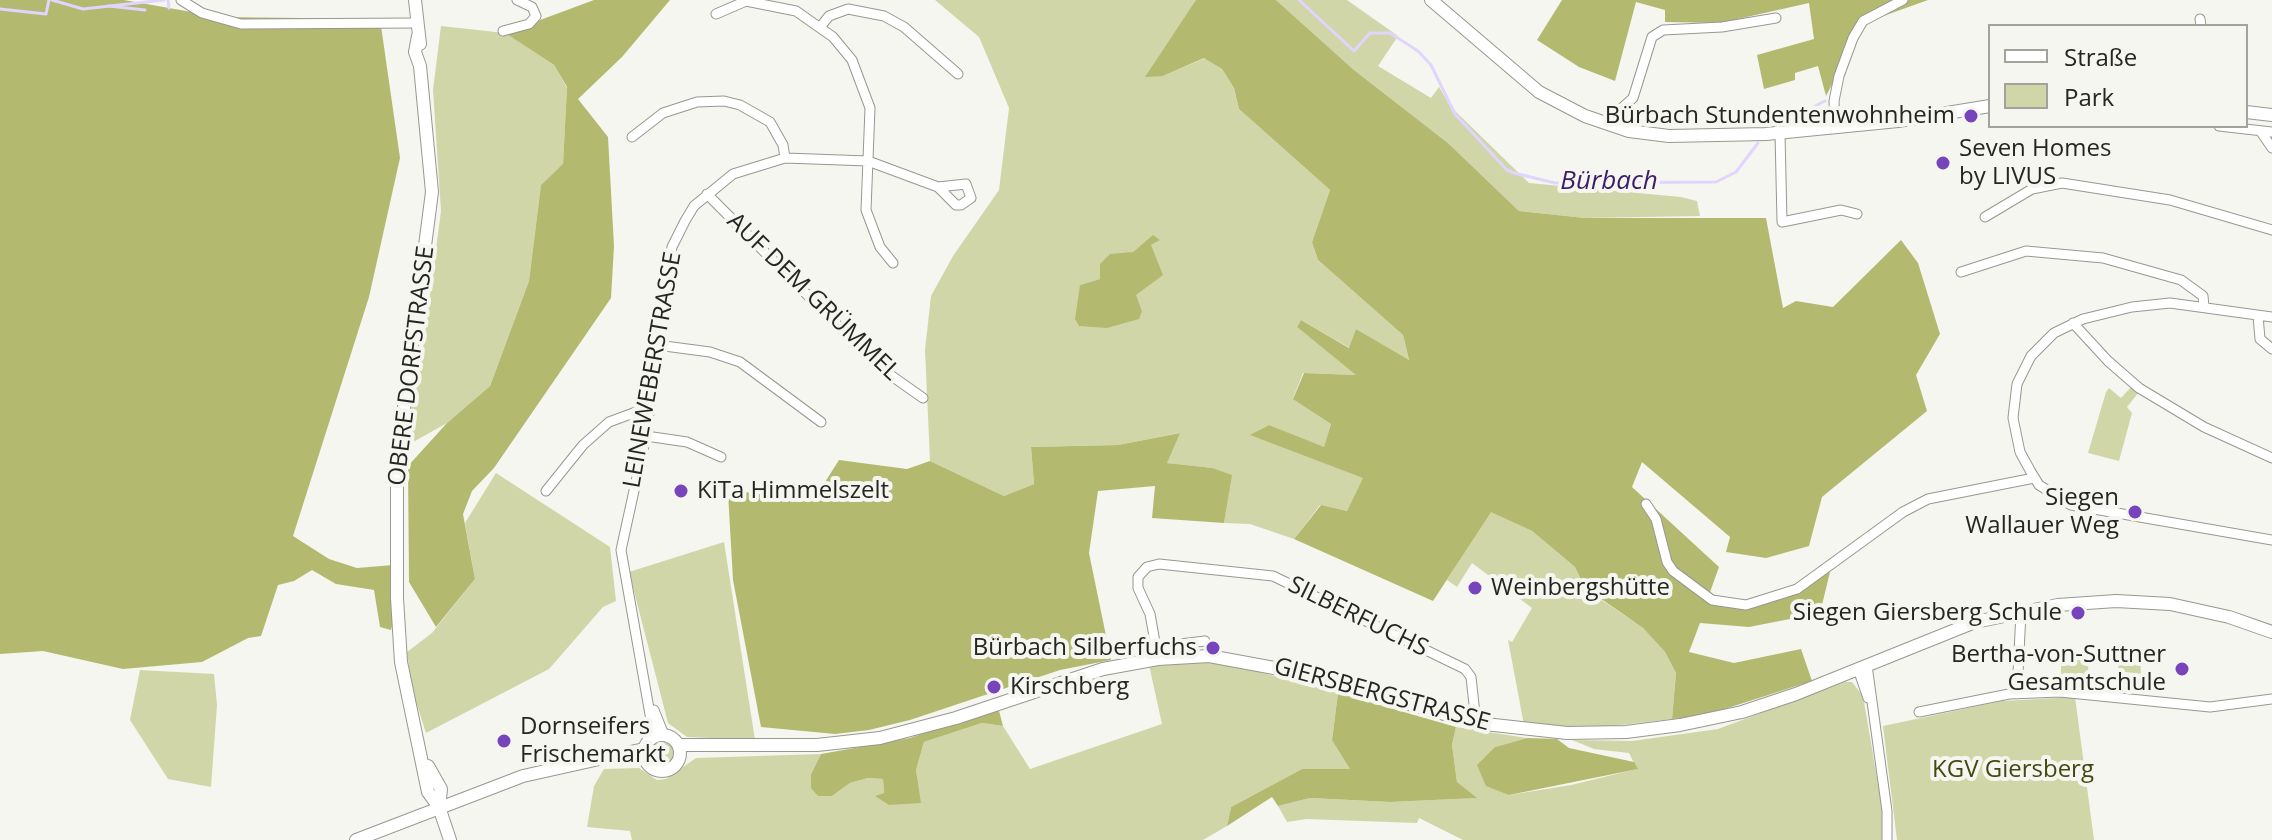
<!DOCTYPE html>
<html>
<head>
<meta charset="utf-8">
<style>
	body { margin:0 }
	#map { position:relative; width:2272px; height:840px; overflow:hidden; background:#f5f6ef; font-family:"Open Sans",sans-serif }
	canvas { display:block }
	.legend { position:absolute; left:1988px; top:24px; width:260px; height:104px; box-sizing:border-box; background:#f5f6ef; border:2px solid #a2a39d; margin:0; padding:10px 14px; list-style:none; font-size:24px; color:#252623 }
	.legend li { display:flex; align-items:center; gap:16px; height:40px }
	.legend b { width:40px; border:2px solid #a2a39d }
</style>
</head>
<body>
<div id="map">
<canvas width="2272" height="840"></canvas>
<ul class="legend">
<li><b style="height:10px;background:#fff"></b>Straße</li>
<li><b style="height:22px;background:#d1d6a9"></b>Park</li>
</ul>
</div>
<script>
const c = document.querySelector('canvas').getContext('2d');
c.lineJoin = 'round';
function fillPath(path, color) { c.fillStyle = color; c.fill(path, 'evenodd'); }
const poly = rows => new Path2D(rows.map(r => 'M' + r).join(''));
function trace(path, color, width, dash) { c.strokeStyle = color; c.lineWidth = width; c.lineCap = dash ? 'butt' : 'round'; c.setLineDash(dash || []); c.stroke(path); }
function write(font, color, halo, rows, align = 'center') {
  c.font = font + ' "Open Sans",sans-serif'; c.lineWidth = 8; c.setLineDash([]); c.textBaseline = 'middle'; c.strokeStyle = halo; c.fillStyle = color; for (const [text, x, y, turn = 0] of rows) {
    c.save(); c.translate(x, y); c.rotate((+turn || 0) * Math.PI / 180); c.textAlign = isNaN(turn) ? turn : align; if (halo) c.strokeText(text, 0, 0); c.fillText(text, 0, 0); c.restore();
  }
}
fillPath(poly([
	[935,0,1196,0,1163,76,1205,58,1222,69,1234,88,1239,109,1330,190,1312,242,1318,260,1403,335,1409,361,1356,329,1350,348,1301,320,1297,327,1357,375,1303,373,1293,398,1331,424,1324,448,1269,425,1251,435,1364,477,1347,511,1320,505,1294,539,1250,524,1224,523,1231,475,1213,468,1166,463,1179,433,1118,445,1031,447,1034,484,1004,496,930,461,925,350,931,296,953,256,999,190,1009,108,979,37],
	[1153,236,1159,240,1151,245,1135,295,1142,311,1080,285,1100,279],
	[1276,0,1347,0,1398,36,1378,66,1431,98,1439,87,1451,107,1529,183,1681,197,1697,201,1700,216,1585,218,1519,211,1448,143,1354,70],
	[441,26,505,33,554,65,567,88,563,165,541,185,529,281,490,386,447,423,415,441,403,438,422,356,441,211,433,90],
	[2132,386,2139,392,2127,407,2132,413,2119,461,2088,453,2106,392,2109,388,2121,398],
	[496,473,610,547,616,601,603,607,549,669,426,733,412,689,407,652,432,633,475,579,465,523],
	[1490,511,1532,531,1575,567,1584,588,1643,628,1665,652,1676,673,1672,719,1587,729,1524,725,1508,640,1512,642,1532,608,1472,563,1457,587,1447,580],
	[724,542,755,740,687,737,668,723,629,572],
	[2120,647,2140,649,2141,674,2118,671],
	[2061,657,2089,657,2087,685,2061,679],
	[1218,661,1338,693,1332,739,1351,770,1302,769,1231,807,1227,826,1203,840,632,840,630,831,587,827,594,786,604,769,639,768,657,780,666,779,696,758,821,754,811,774,811,788,832,796,850,783,868,778,883,779,884,793,877,796,920,803,916,770,924,742,982,723,1003,726,1030,769,1162,724,1149,665],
	[140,670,214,674,217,705,211,787,168,779,130,720],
	[1845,682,1852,682,1863,696,1883,813,1882,840,1463,840,1419,818,1417,823,1306,819,1287,822,1278,806,1310,798,1390,802,1475,798,1457,782,1452,745,1456,727,1527,738,1495,747,1509,795,1571,785,1637,769,1629,753,1594,749,1572,740,1632,741,1718,729],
	[2075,697,2094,840,1897,840,1883,726,2002,701],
	'650 753a12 12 0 1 1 24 0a12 12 0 1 1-24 0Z'
]), '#d1d6a9');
fillPath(poly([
	[0,0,124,0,220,17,380,19,400,158,369,297,293,536,329,559,357,568,393,565,396,608,391,630,380,627,374,590,336,584,312,570,294,581,278,585,261,636,248,638,202,662,123,669,43,651,0,654],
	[594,0,670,0,622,57,578,99,608,137,614,246,611,298,494,468,472,491,463,514,475,579,436,627,409,582,408,466,447,423,490,386,529,281,541,185,563,164,567,87,554,65,505,33],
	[1196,0,1276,0,1354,70,1448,143,1519,211,1585,218,1766,218,1783,308,1796,301,1833,307,1901,240,1918,263,1940,334,1916,375,1927,411,1822,497,1809,546,1766,558,1726,552,1730,537,1642,462,1632,487,1719,567,1709,595,1738,604,1830,572,1822,605,1795,618,1749,627,1700,623,1689,652,1734,663,1801,649,1812,681,1706,715,1672,719,1676,673,1665,652,1643,628,1584,587,1575,567,1532,531,1491,512,1433,601,1294,539,1321,505,1347,511,1363,478,1250,435,1269,425,1324,447,1331,424,1293,399,1304,373,1356,375,1297,327,1301,320,1349,348,1356,329,1409,360,1403,335,1318,260,1312,242,1330,190,1239,109,1234,88,1222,69,1204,58,1163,76,1145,77],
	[1562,0,1928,0,1864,23,1826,96,1818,66,1795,73,1795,80,1764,89,1757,55,1814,39,1809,3,1720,23,1665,22,1665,10,1636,2,1615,81,1579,67,1537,40],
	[1153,235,1160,240,1151,245,1163,275,1136,295,1142,311,1139,319,1107,328,1079,326,1075,319,1080,285,1100,279,1100,264,1110,254,1133,252],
	[1180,433,1167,463,1213,468,1232,475,1224,523,1152,518,1155,486,1098,491,1089,553,1111,660,1060,670,910,720,869,730,835,734,761,727,733,580,728,493,820,490,839,460,907,469,930,461,1004,496,1034,484,1031,447,1118,445],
	[1338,693,1456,727,1452,745,1457,782,1477,798,1390,802,1310,798,1278,806,1272,797,1227,826,1231,807,1302,769,1350,769,1332,740],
	[998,707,1003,726,982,723,924,742,916,770,921,803,889,805,875,796,884,793,883,779,868,778,850,783,832,796,818,796,811,788,811,774,821,754,910,738],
	[1527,738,1557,739,1569,748,1634,762,1638,769,1509,795,1486,786,1477,765,1495,747]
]), '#b3ba70');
trace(poly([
	[52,0,83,9,164,0],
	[168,0,169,8],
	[1299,0,1354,51,1370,33,1390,33,1418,51,1431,65,1455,114,1507,170,1514,173,1555,183,1716,182,1736,172,1758,143],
	[109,6,145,10],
	[0,9,46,14,49,0],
	[1815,106,1825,101],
	[1769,125,1772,123]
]), '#e1d4fe', 3);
const street = poly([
	[181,0,202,13,241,24,417,23],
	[716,14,746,1,796,11,833,37,852,60,870,108,866,210,880,247,893,263],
	[2200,19,2201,26],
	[821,26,829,16,848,9,884,16,904,27,958,74],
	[503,31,529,24,536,16,532,7,517,0],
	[1605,123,1633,98,1652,37,1663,30,1722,27,1776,18],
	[2219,126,2272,132],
	[1835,128,1834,101,1839,76,1853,38,1863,21,1903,0],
	[2261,132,2272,148],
	[1780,133,1782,222,1841,210,1857,214],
	[632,137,663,113,697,102,724,101,740,105,770,122,783,145,785,158],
	[707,194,879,367,923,398],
	[1985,217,2032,189,2062,183,2170,200,2272,230],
	[1961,272,2026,251,2103,258,2181,280,2203,296,2204,307],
	[2258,316,2260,339,2272,349],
	[2272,317,2170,303,2132,307,2083,319,2054,333,2031,356,2017,384,2013,418,2020,452,2031,472,2039,485,2071,505,2272,540],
	[2073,323,2108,361,2139,388,2204,427,2272,458],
	[657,345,710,352,740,362,821,422],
	[646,436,687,442,721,457],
	[546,491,583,445,609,422,636,412,648,415],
	[1646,504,1656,519,1667,562,1673,571,1712,600,1746,605,1797,589,1903,512,1928,499,2034,478],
	[1158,659,1150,614,1138,588,1138,577,1147,567,1159,564,1273,576,1465,669,1471,677,1476,723],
	[1158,659,1172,645,1205,641],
	[1867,665,1887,811,1887,840],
	[1858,669,1868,698],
	[2017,694,2021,612],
	[654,710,664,735],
	[1919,712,2009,694,2060,692,2210,707,2272,699],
	[654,737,621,550,646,436,668,269,672,247,685,221,694,206,733,174,785,158,868,161,938,187,956,205,961,205,971,198,966,184,938,187]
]);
const secondary = poly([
	[415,0,420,44],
	[1431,0,1539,92,1585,116,1629,131,1669,136,1766,134,1898,121,1990,106],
	[418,36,415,52,420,66,432,192,397,461,397,598,401,662,428,792,439,807,450,840],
	[2246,112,2272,115],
	'644 753a18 18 0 1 1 36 0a18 18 0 1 1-36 0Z',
	[678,745,817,745,880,738,956,718,1103,669,1158,659,1209,656,1296,672,1476,723,1567,733,1626,732,1680,725,1742,712,1796,694,1975,622,2058,605,2116,601,2170,604,2229,617,2272,632],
	[428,766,441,789,439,807],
	[356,840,523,776,644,749]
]);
trace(street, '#979891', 11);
trace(secondary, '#979891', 14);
trace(street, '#fff', 9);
trace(secondary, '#fff', 12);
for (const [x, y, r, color] of [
	[1971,116,8,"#7744bc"],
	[1943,163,8,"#7744bc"],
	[681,491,8,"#7744bc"],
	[2135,512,8,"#7744bc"],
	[1475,588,8,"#7744bc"],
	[2078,613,8,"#7744bc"],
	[1213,648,8,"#7744bc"],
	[2182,669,8,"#7744bc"],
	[994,687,8,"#7744bc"],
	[504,741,8,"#7744bc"]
]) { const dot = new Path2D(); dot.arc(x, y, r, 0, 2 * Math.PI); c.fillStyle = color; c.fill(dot); trace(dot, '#f5f6ef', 3); }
write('24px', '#252623', '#f5f6ef', [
	["Bürbach Stundentenwohnheim",1955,116],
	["Seven Homes",1959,149,"left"],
	["by LIVUS",1959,177,"left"],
	["KiTa Himmelszelt",697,491,"left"],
	["Siegen",2119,498],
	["Wallauer Weg",2119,526],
	["Weinbergshütte",1491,588,"left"],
	["Siegen Giersberg Schule",2062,613],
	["Bürbach Silberfuchs",1197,648],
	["Bertha-von-Suttner",2166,655],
	["Gesamtschule",2166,683],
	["Kirschberg",1010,687,"left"],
	["Dornseifers",520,727,"left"],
	["Frischemarkt",520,755,"left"]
], 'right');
write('24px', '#252623', '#f5f6ef', [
	["AUF DEM GRÜMMEL",813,297,44],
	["OBERE DORFSTRASSE",412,366,-83],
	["LEINEWEBERSTRASSE",653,370,-80],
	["SILBERFUCHS",1358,617,26],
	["GIERSBERGSTRASSE",1382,695,15]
]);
write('24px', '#444810', '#f5f6ef', [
	["KGV Giersberg",2013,770]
]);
write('italic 26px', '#3e1c68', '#f5f6ef', [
	["Bürbach",1609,182]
]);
</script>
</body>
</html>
